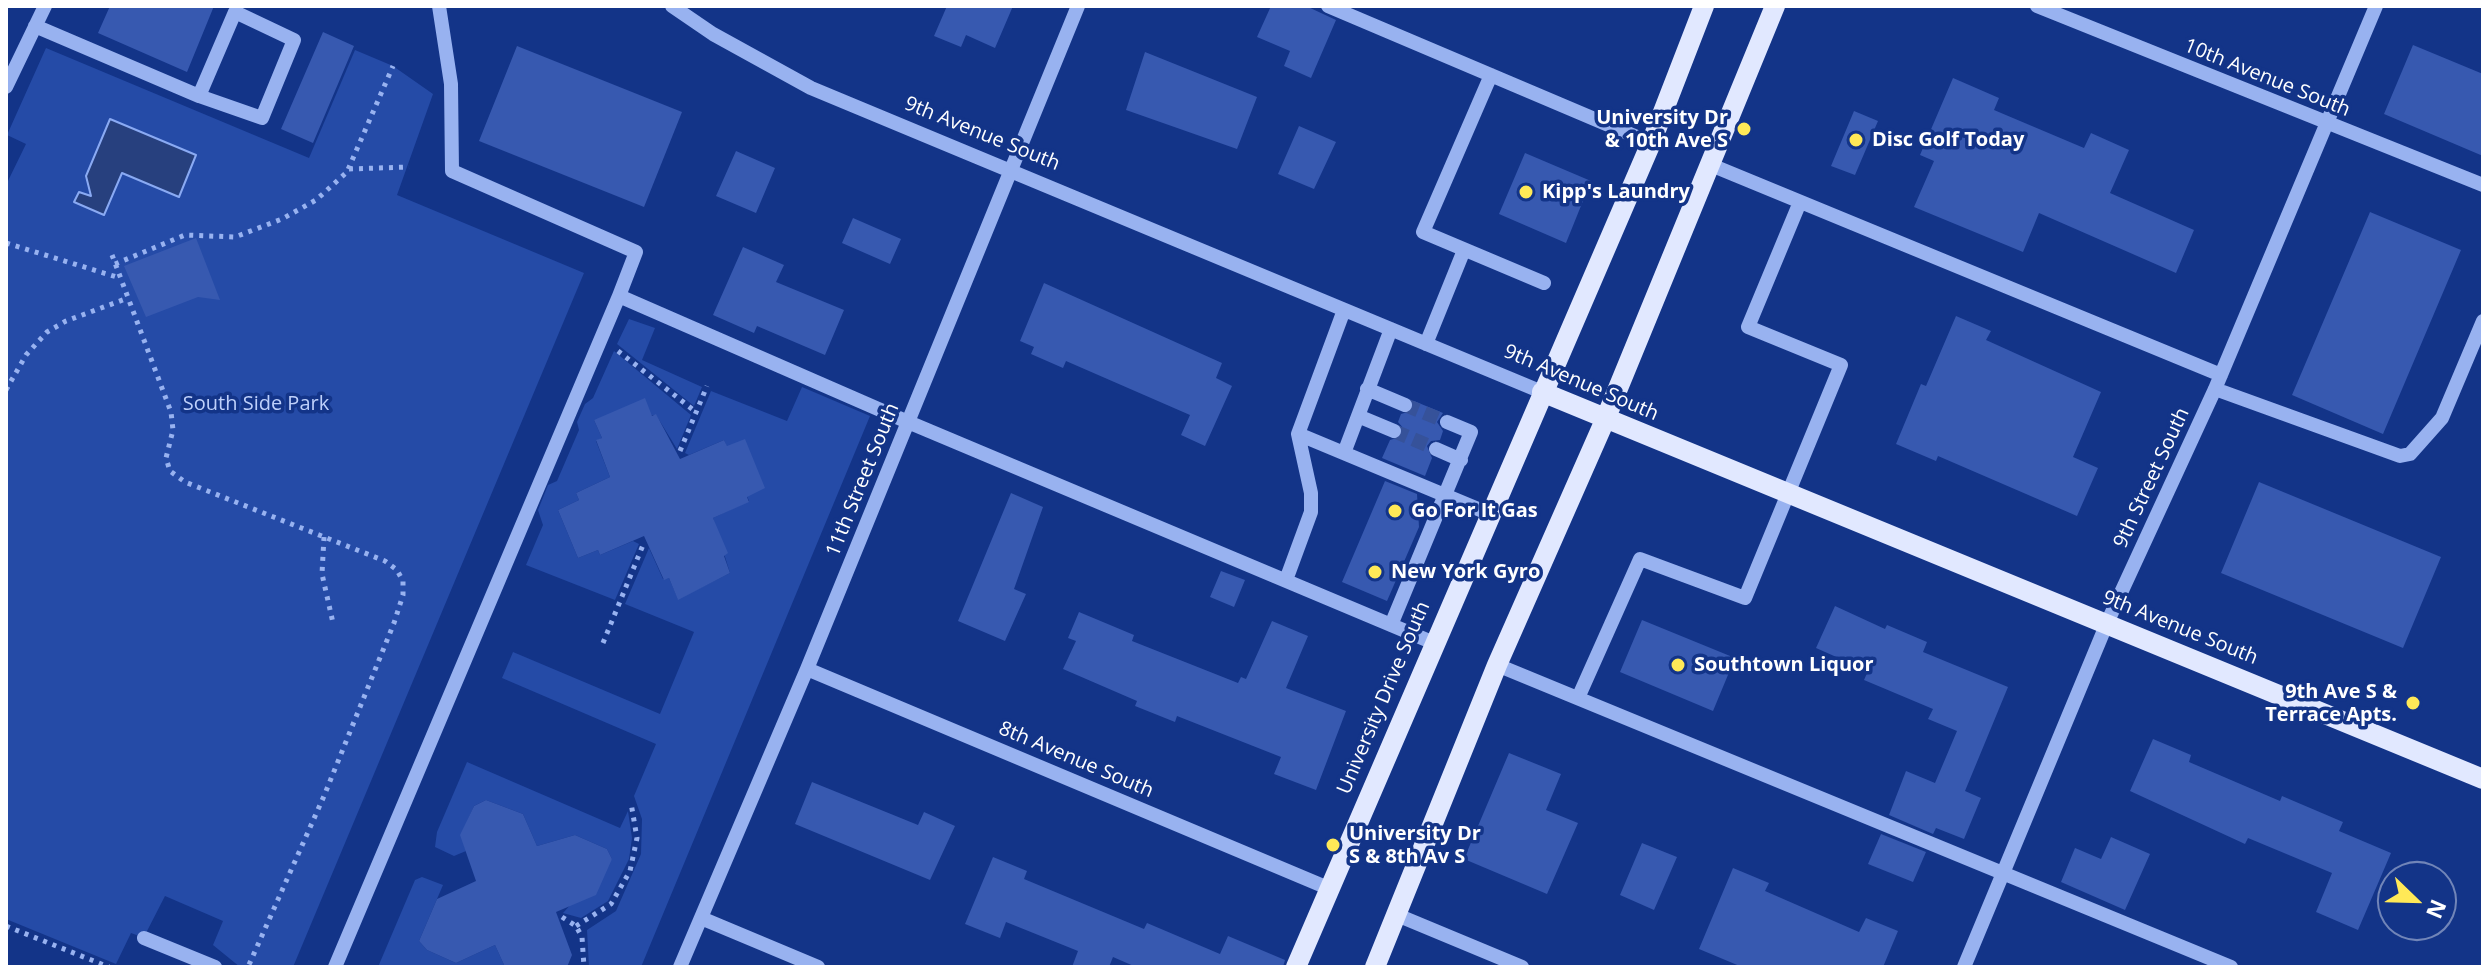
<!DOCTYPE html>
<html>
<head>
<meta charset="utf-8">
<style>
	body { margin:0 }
	#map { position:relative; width:2489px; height:973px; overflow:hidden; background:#133488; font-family:"Open Sans",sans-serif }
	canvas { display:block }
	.frame { position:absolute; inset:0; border:8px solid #fff; pointer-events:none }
	.north { position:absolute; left:2377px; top:861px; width:80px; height:80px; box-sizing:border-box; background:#133488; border:2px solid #7185b8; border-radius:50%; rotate:113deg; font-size:22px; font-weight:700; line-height:32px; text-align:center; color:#fff }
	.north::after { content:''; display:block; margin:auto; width:28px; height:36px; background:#ffe957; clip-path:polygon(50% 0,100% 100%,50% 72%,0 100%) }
</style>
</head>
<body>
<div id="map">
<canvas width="2489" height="973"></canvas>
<div class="frame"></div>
<div class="north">N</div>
</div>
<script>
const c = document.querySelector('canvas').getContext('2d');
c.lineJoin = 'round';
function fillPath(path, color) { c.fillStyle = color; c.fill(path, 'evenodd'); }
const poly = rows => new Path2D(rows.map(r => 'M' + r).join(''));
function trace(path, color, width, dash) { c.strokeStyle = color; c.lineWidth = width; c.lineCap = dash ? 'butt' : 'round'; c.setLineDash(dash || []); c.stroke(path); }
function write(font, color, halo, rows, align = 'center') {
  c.font = font + ' "Open Sans",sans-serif'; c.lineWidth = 7; c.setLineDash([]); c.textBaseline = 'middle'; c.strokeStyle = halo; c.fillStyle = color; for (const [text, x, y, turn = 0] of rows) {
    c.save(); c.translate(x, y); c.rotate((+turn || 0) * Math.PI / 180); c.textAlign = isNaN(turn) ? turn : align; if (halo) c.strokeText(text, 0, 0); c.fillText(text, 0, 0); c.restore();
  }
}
fillPath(poly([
	[46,48,309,158,355,50,393,66,433,94,397,195,584,273,293,967,240,967,213,945,223,921,165,896,146,933,142,937,131,933,116,964,6,919,6,185,26,144,7,135],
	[629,319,655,328,642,360,702,387,694,406,617,344],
	[614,351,691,415,677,449,656,415,594,420,602,438,596,441,610,477,576,493,579,500,558,510,578,558,598,550,600,555,633,541,639,544,615,600,526,565,543,525,538,510,548,485,557,481,579,430,577,422,585,404,593,398],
	[802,387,870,416,641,967,589,967,587,930,616,911,641,854,642,819,634,796,656,744,502,678,513,652,660,714,694,632,625,604,649,548,663,579,669,578,678,599,730,573,713,518,749,501,724,440,689,455,685,453,711,391,787,421],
	[467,762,620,828,628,811,632,838,629,859,608,901,581,918,563,913,612,859,607,849,575,835,537,846,523,814,486,800,474,806,461,835,466,851,454,856,435,847,437,832],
	[422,877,443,885,419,941,427,950,456,963,495,945,505,967,378,967,415,880]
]), '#254ba7');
const water = poly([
	[110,119,196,155,179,197,122,173,104,215,74,202,79,192,91,196,86,176,110,119]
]);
fillPath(water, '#27407e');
trace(water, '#8aaaf3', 2);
fillPath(poly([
	[110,6,214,6,187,72,98,33],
	[947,6,1013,6,995,48,966,35,961,47,934,36],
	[1271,6,1306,6,1336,20,1311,78,1284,66,1290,51,1257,37],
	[323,32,354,46,313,143,281,129],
	[2413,45,2483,74,2483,156,2384,114],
	[517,46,682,112,644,207,479,141],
	[1145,52,1257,97,1237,149,1126,110],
	[1953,78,1999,98,1994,110,2084,148,2091,133,2129,150,2110,193,2194,230,2176,273,2039,213,2023,252,1914,207,1934,161,1920,155],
	[1854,111,1878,121,1855,175,1831,166],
	[1299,126,1336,142,1314,189,1278,174],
	[736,151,775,168,756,213,716,196],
	[1525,153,1591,181,1566,243,1499,214],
	[2370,212,2461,250,2383,434,2292,395],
	[853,218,901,239,890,264,842,243],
	[196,238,220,300,198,297,146,317,124,266],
	[743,247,784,265,776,282,844,310,825,355,757,326,754,333,713,315],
	[1044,283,1222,363,1216,378,1232,386,1205,446,1181,435,1190,415,1066,361,1063,368,1031,354,1034,347,1020,341],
	[1956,316,1991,331,1986,340,2101,392,2073,457,2098,468,2077,516,1938,456,1936,461,1896,444,1921,384,1926,386],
	[645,398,652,416,656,414,680,459,724,440,727,446,745,439,765,488,747,497,749,502,713,518,728,553,724,556,730,573,678,600,669,578,664,580,644,536,600,555,598,550,578,558,558,510,579,500,576,493,610,477,596,440,602,438,594,420],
	[1414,401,1443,413,1437,422,1443,431,1440,440,1431,441,1427,446,1432,458,1425,476,1382,458,1390,440,1403,436,1404,429,1398,422,1401,414,1414,410],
	[1385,481,1417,494,1419,527,1387,601,1342,582],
	[2259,482,2441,557,2403,648,2221,573],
	[1011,493,1043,507,1014,589,1026,594,1005,641,958,621],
	[1221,571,1245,580,1234,607,1210,597],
	[1835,606,1885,629,1887,625,1927,642,1923,652,2008,687,1965,791,1981,798,1964,839,1936,828,1933,834,1889,815,1906,771,1935,783,1957,731,1928,719,1933,709,1864,680,1868,671,1816,648],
	[1079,612,1134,635,1132,641,1238,683,1241,677,1246,679,1272,621,1308,636,1286,688,1346,711,1316,790,1274,774,1281,757,1177,716,1175,722,1135,706,1137,701,1063,669,1076,641,1068,638],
	[1642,620,1735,658,1713,711,1620,672],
	[2153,739,2191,755,2189,762,2280,801,2282,796,2343,822,2339,831,2391,853,2358,930,2316,912,2332,873,2248,838,2245,844,2130,791],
	[1509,753,1561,774,1546,810,1578,823,1547,894,1464,859],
	[812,782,918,825,924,812,955,826,930,880,795,824],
	[486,800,523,814,537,846,575,835,607,849,612,859,596,895,556,912,572,955,567,967,505,967,495,945,456,963,427,950,419,941,437,899,476,881,460,835,474,806],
	[1881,834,1926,852,1913,882,1868,864],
	[2111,837,2150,854,2125,910,2061,882,2075,848,2101,859],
	[1642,843,1677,857,1654,910,1620,895],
	[993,857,1027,871,1024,879,1144,929,1147,923,1220,954,1228,936,1285,960,1283,967,1136,967,1113,957,1109,967,1072,967,1078,951,1006,922,1000,938,965,924],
	[1733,868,1769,883,1765,891,1859,932,1866,918,1898,931,1883,967,1742,967,1699,949]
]), '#3759b0');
trace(poly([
	[1405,405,1447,422],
	[1394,431,1436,449]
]), '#36529a', 14, [14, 7]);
trace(poly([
	[349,169,409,167],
	[6,243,120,278],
	[112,255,171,412,173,430,166,458,170,471,185,482,385,561,397,570,403,581,403,595,394,623,324,796,248,967],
	[115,264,185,235,235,237,282,219,316,200,347,172,393,66],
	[618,351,696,412],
	[6,390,26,355,47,332,66,321,128,298],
	[680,451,707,386],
	[324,537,322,574,333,623],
	[603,643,643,545],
	[562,917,576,926,582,937,584,967],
	[6,926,109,967],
	[576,926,611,904,630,871,637,838,631,803]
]), '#98b2f0', 5, [4, 6]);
trace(poly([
	[439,6,451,84,452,171,636,252,619,296],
	[672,6,713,34,811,88,1542,392],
	[1328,6,1651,143],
	[2037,6,2483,185],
	[35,26,199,96,262,118,294,40,235,12,199,96],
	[1491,75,1423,232,1544,283],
	[6,87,45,6],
	[1711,165,2221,375],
	[1426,344,1464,250],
	[1367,389,1405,405],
	[2215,389,2400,456,2410,454,2442,418,2483,321],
	[1358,416,1394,431],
	[1298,434,1490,514],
	[1436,449,1461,460],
	[1344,453,1391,329],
	[1286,580,1311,512,1311,493,1298,434,1344,310],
	[1391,625,1471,432,1447,422],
	[1497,665,2231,967],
	[807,669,1328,888],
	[1578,698,1640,559,1745,598,1841,365,1748,327,1800,202],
	[1397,915,1522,967],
	[701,918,818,967],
	[144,938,215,967],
	[335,967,619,296,908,422,1434,643],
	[680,967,807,669,1078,6],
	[1964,967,2107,623,2215,389,2376,6]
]), '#98b2f0', 14);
trace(poly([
	[1542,392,2483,779],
	[1296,967,1651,143,1704,6],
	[1375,967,1497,665,1605,420,1775,6]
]), '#e1e8ff', 20);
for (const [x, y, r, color] of [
	[1744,129,8,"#ffe957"],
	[1856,140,8,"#ffe957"],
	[1526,192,8,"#ffe957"],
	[1395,511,8,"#ffe957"],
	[1375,572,8,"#ffe957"],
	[1678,665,8,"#ffe957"],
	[2413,703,8,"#ffe957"],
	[1333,845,8,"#ffe957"]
]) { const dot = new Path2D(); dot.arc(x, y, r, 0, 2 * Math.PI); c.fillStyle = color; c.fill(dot); trace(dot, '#133488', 3); }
write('20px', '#fff', '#133488', [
	["10th Avenue South",2267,78,22],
	["9th Avenue South",982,134,22],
	["9th Avenue South",1581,383,23],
	["9th Street South",2152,478,-65],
	["11th Street South",863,480,-68],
	["9th Avenue South",2180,628,22],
	["University Drive South",1384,698,-67],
	["8th Avenue South",1076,760,23]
]);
write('bold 20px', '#fff', '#133488', [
	["University Dr",1728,118,"right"],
	["& 10th Ave S",1728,141,"right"],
	["Disc Golf Today",1872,140],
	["Kipp's Laundry",1542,192],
	["Go For It Gas",1411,511],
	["New York Gyro",1391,572],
	["Southtown Liquor",1694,665],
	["9th Ave S &",2397,692,"right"],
	["Terrace Apts.",2397,715,"right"],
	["University Dr",1349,834],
	["S & 8th Av S",1349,857]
], 'left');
write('20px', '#bed0fb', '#133488', [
	["South Side Park",256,404]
]);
</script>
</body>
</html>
